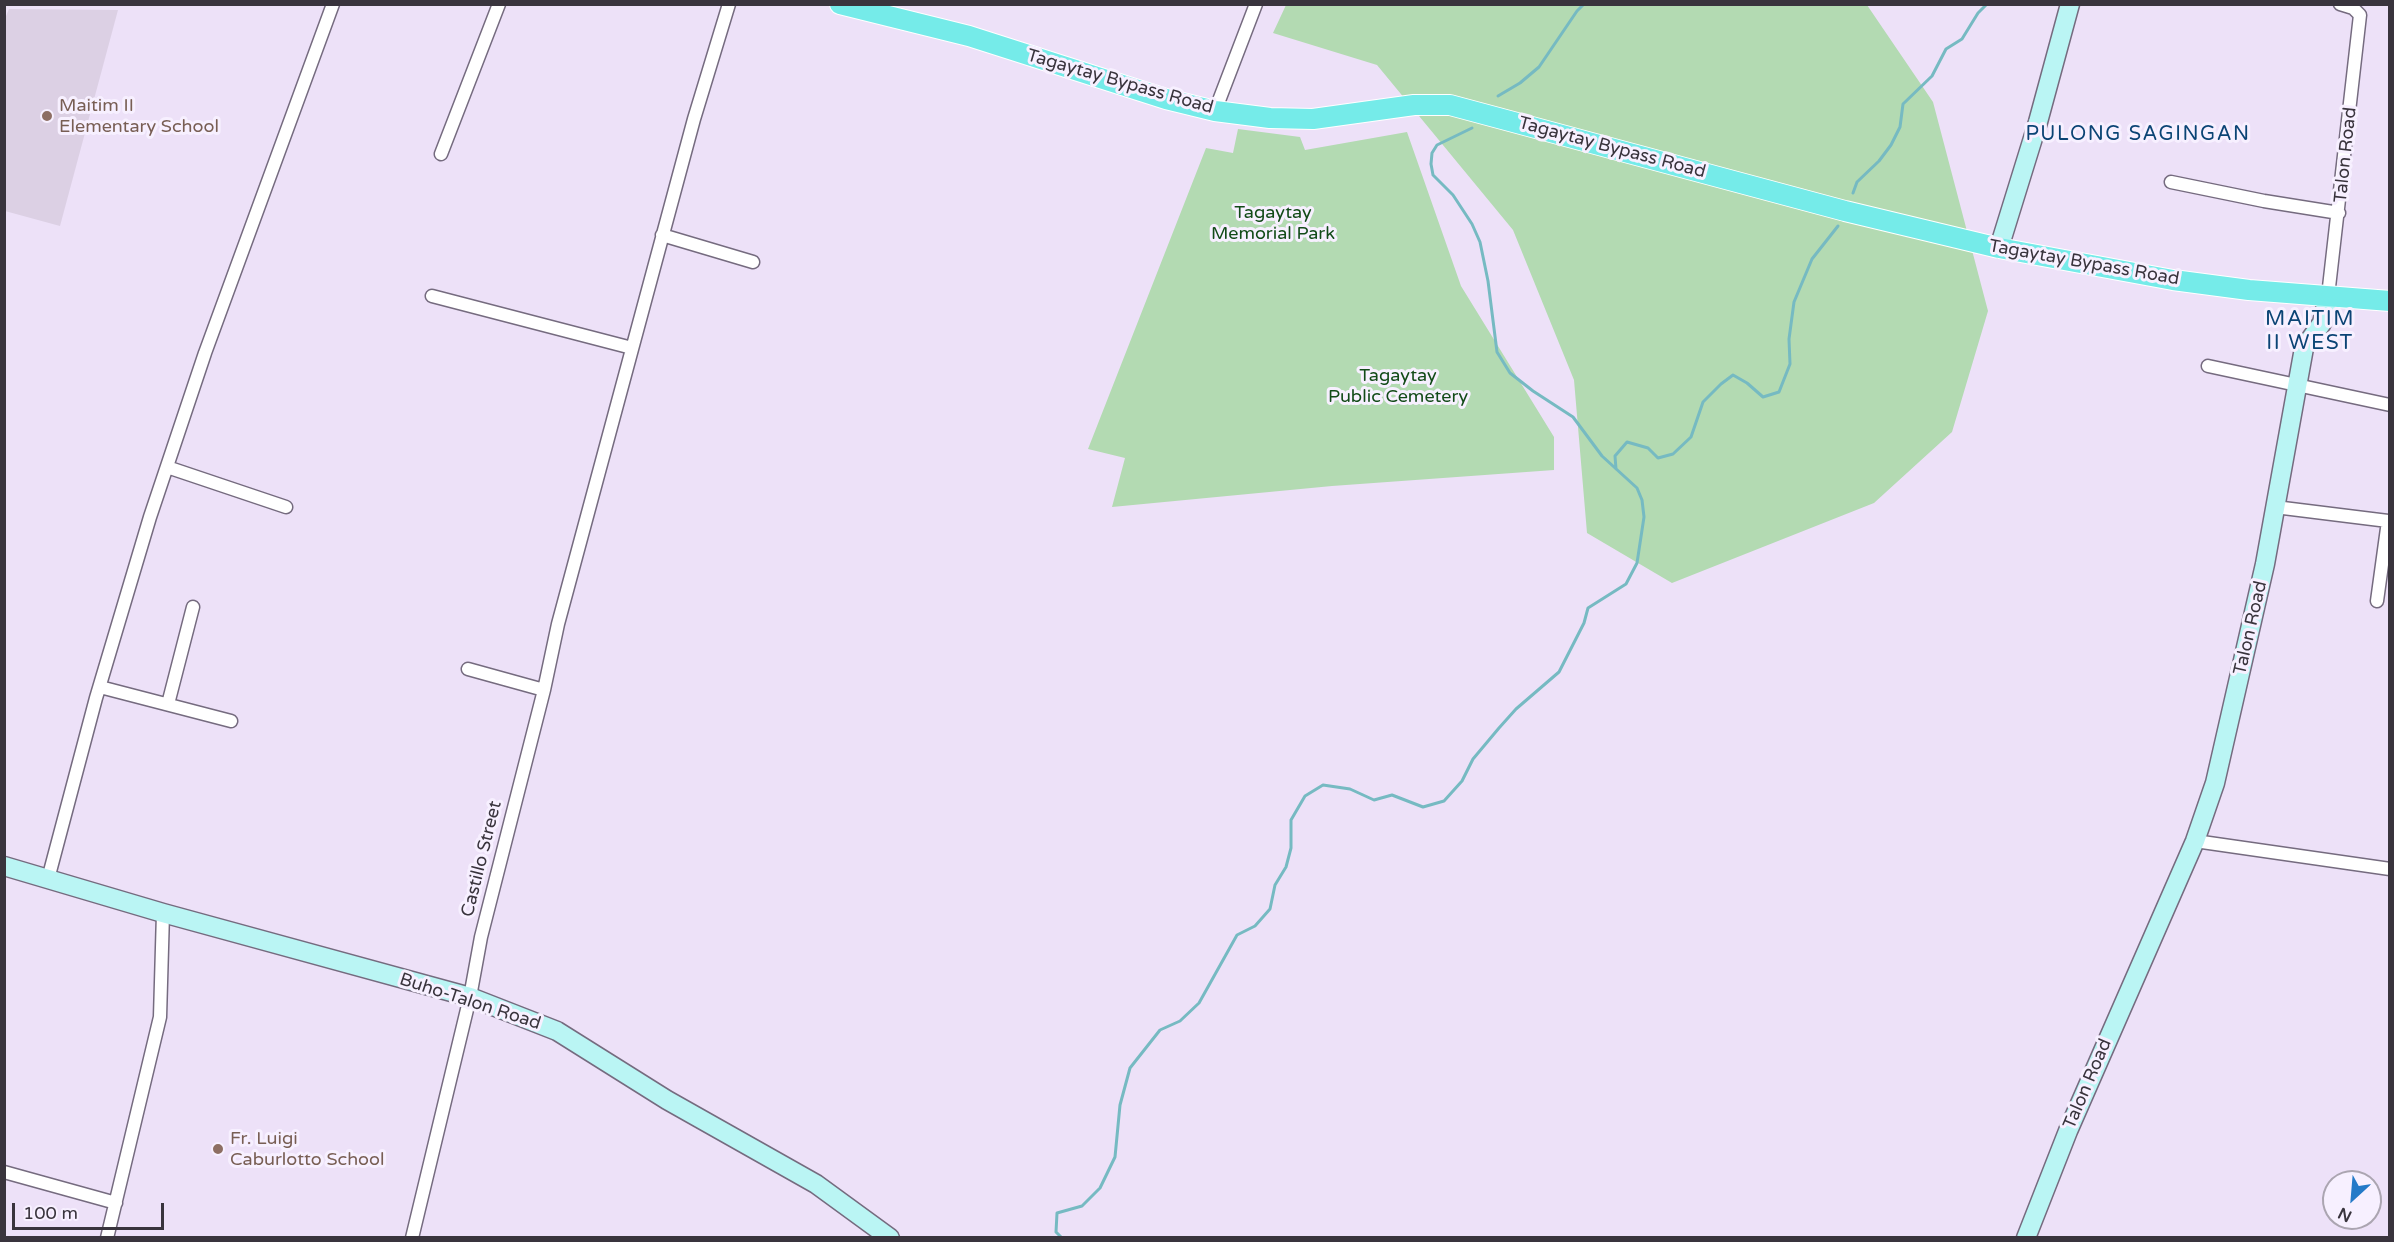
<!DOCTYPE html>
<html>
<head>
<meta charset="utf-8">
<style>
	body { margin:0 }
	#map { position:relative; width:2394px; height:1242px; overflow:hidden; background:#ede1f8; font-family:"Varela Round",sans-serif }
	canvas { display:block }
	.frame { position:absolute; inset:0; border:6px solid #39343d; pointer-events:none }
	.north { position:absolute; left:2322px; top:1170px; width:60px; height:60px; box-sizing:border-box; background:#f7f0ff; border:2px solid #aba5b1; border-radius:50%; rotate:206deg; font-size:16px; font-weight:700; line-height:24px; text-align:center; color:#39343d }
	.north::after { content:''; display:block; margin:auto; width:21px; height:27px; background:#247ac8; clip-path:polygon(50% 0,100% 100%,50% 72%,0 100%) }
	.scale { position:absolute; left:12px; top:1203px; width:152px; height:27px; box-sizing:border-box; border:3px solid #39343d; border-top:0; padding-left:8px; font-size:18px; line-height:21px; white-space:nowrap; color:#39343d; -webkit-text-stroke:4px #f7f0ff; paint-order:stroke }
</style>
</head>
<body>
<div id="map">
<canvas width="2394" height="1242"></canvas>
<div class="frame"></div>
<div class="north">N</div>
<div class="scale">100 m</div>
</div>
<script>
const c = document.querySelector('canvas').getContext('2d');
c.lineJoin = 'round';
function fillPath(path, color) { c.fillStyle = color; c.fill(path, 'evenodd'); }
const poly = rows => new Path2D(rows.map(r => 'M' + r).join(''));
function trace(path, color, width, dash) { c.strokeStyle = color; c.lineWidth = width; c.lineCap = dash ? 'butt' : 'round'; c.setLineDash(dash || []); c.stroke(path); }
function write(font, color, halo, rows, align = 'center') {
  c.font = font + ' "Varela Round",sans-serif'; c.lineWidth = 6; c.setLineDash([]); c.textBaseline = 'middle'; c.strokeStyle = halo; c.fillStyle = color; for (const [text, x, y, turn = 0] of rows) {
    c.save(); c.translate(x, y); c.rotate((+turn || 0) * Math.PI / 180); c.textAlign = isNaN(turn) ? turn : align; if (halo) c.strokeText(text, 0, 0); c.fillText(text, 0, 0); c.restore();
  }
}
fillPath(poly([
	[9,9,118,10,60,226,5,211,4,21]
]), '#dcd0e4');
fillPath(poly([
	[1286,5,1867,5,1933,102,1988,311,1952,432,1874,503,1672,583,1587,533,1574,380,1513,230,1377,65,1273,33],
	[1238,129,1300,137,1305,150,1407,132,1461,286,1554,437,1554,470,1332,486,1112,507,1125,458,1088,449,1206,148,1233,153]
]), '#b3dab2');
trace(poly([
	[1498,96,1520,83,1539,67,1577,11,1584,4],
	[1853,193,1857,182,1879,161,1891,145,1900,127,1903,104,1932,76,1946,49,1962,39,1978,13,1987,4],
	[1616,469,1615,456,1627,442,1648,448,1658,458,1673,454,1691,437,1703,402,1721,384,1733,375,1747,383,1763,397,1779,392,1790,364,1789,339,1794,302,1812,259,1838,226],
	[1062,1238,1056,1232,1057,1213,1082,1206,1100,1188,1115,1157,1120,1105,1130,1068,1160,1030,1180,1021,1199,1003,1237,935,1255,926,1270,909,1275,885,1286,867,1291,848,1291,820,1305,796,1323,785,1350,789,1374,800,1392,795,1423,807,1444,801,1462,781,1473,759,1499,728,1516,709,1559,672,1584,623,1588,608,1626,584,1637,563,1644,517,1642,500,1637,488,1602,456,1573,417,1533,391,1510,373,1497,352,1488,281,1480,242,1472,224,1453,195,1433,175,1431,164,1432,153,1437,145,1472,128]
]), '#76bac2', 3);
const street = poly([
	[1215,111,1256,4],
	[441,154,499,4],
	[2171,182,2264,201,2339,213],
	[662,235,753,262],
	[432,296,632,348],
	[2328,296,2360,15,2353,8,2340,4],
	[2208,366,2390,405],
	[167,467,286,507],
	[2275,507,2388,521,2377,601],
	[468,669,544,690],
	[100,687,231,721],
	[168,704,193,607],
	[2195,841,2390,869],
	[48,879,96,698,150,517,205,353,333,4],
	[4,1172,116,1203],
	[107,1238,160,1017,163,913],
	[412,1238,470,997,481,937,544,690,558,624,694,119,729,4]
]);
const secondary = poly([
	[1999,248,2038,122,2070,4],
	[4,866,163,913,470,997,557,1031,667,1100,816,1184,890,1238],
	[2026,1238,2068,1131,2195,841,2215,783,2265,564,2304,348,2322,323,2328,296]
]);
const primary = poly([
	[840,4,969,36,1166,99,1215,111,1270,118,1313,119,1414,105,1450,105,1845,211,1999,248,2173,280,2249,290,2390,301]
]);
trace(street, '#756b7f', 15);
trace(secondary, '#756b7f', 21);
trace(primary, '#fff', 22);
trace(street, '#fff', 12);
trace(secondary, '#baf5f4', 18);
trace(primary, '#75ebe9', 20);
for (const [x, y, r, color] of [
	[47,116,6,"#8d6e63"],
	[218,1149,6,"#8d6e63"]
]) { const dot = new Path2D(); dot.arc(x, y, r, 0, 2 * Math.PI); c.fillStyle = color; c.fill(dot); trace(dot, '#f7f0ff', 2); }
write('18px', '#39343d', '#f7f0ff', [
	["Tagaytay Bypass Road",1120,82,16],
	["Tagaytay Bypass Road",1612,148,15],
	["Talon Road",2346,155,-84],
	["Tagaytay Bypass Road",2084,263,10],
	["Talon Road",2251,628,-77],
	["Castillo Street",482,859,-76],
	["Buho-Talon Road",470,1002,18],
	["Talon Road",2088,1084,-67]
]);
write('18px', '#785e54', '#f7f0ff', [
	["Maitim II",59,106],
	["Elementary School",59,127],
	["Fr. Luigi",230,1139],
	["Caburlotto School",230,1160]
], 'left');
write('18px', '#124b18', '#f7f0ff', [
	["Tagaytay",1273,213],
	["Memorial Park",1273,234],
	["Tagaytay",1398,376],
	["Public Cemetery",1398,397]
]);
c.letterSpacing = '1.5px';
write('20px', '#0b4475', '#f7f0ff', [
	["PULONG SAGINGAN",2138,135]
]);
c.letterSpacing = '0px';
c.letterSpacing = '1.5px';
write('21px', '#0b4475', '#f7f0ff', [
	["MAITIM",2310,319],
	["II WEST",2310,343]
]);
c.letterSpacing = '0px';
</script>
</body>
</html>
